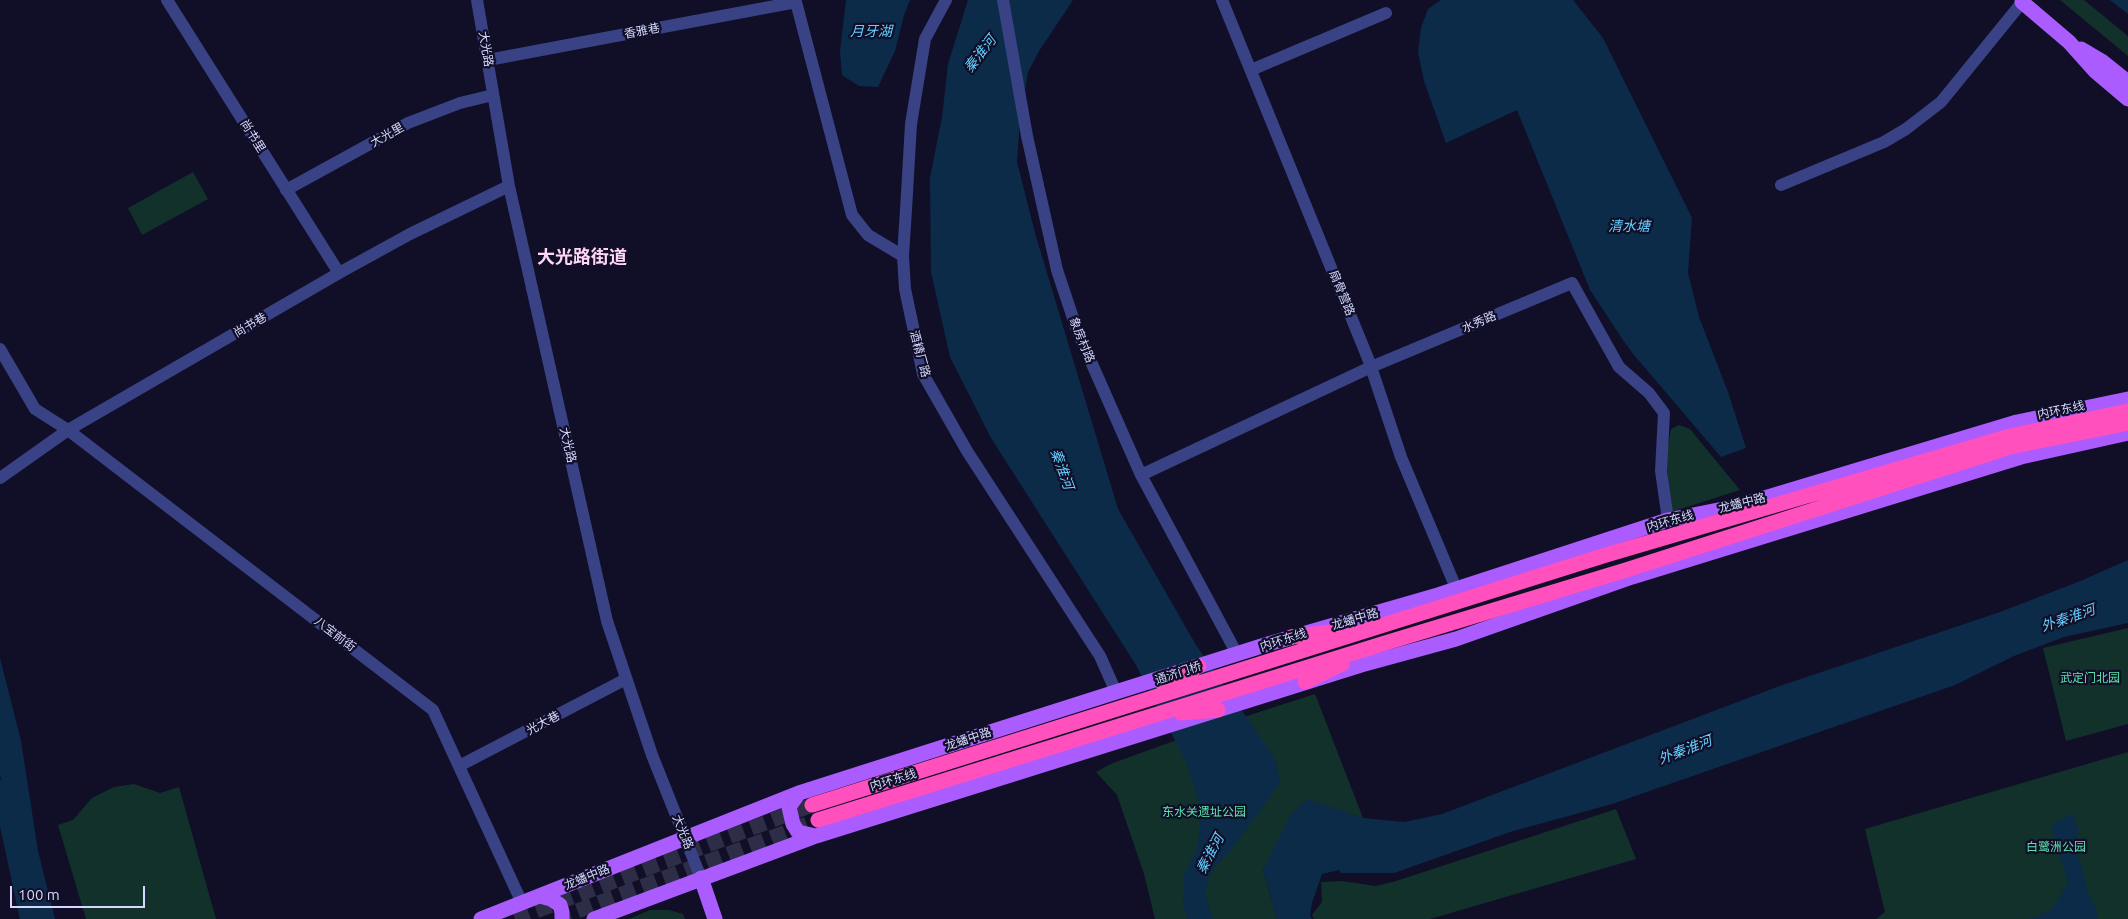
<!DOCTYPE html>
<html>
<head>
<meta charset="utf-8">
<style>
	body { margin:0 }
	#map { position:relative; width:2128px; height:919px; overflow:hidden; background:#100f27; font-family:Ubuntu,sans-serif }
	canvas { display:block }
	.scale { position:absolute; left:10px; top:886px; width:135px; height:22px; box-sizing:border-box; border:2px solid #d5d7ff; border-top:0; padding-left:6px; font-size:15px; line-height:18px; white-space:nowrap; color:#d5d7ff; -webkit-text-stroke:4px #100f27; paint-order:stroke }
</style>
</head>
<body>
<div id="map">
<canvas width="2128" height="919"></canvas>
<div class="scale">100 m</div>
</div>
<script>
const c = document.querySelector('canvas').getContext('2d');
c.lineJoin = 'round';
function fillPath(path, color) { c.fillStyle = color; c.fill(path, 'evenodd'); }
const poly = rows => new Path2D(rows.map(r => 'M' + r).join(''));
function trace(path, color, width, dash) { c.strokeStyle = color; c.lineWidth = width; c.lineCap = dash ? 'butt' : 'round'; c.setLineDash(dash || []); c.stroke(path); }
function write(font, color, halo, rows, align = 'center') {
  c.font = font + ' Ubuntu,"Noto Sans SC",sans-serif'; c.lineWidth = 4.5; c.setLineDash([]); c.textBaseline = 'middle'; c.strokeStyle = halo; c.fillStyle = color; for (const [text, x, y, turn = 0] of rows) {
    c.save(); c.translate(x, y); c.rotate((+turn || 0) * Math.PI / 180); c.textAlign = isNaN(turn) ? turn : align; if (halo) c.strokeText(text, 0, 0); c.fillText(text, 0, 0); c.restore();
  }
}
fillPath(poly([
	[2060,0,2084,0,2128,36,2128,56],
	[193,172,208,199,142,235,128,208],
	[1679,425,1690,429,1740,490,1671,512,1666,455,1671,429],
	[2128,628,2128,724,2066,741,2043,648],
	[1315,694,1363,818,1308,800,1263,870,1277,919,1155,919,1144,874,1117,795,1096,772,1113,763,1210,728],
	[2128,752,2128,919,1876,919,1885,912,1865,829],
	[134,784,160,793,179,787,216,919,86,919,58,825,73,820,92,798,114,787],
	[1616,809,1636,859,1430,919,1314,919,1312,915,1322,902,1321,882,1342,881,1375,886,1393,882],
	[650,910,669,910,683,914,685,919,629,919]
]), '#12312b');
fillPath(poly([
	[846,0,910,0,904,15,895,51,878,87,859,86,842,75,840,51],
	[968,0,1073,0,1039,51,1028,72,1020,119,1017,162,1035,233,1118,509,1196,645,1276,760,1280,783,1228,854,1210,873,1205,894,1213,919,1188,919,1183,905,1184,874,1197,848,1202,810,1185,760,1136,665,991,438,950,357,931,272,930,178,942,117,948,64],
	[1441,0,1573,0,1603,38,1692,218,1688,273,1699,317,1728,392,1746,448,1721,457,1634,355,1623,340,1590,290,1517,110,1446,143,1424,81,1418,52,1421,28,1428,9],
	[2110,0,2128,0,2128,14],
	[2128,560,2128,623,2064,637,2014,656,1955,685,1612,804,1510,832,1394,873,1341,873,1339,870,1322,874,1312,903,1310,916,1312,919,1277,919,1263,870,1289,817,1308,799,1363,818,1404,822,1442,814,1777,687,2000,612,2078,582],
	[0,658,21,741,38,851,55,919,31,919,24,893,0,775],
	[2073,813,2079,831,2074,847,2085,877,2087,890,2096,909,2097,919,2029,919,2052,910,2068,883,2051,825]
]), '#0c2b49');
trace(poly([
	[0,788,28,919]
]), '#0c2b49', 16);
trace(poly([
	[515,919,812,805],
	[556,919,818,820]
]), '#2e2d47', 15, [15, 8]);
trace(poly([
	[167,0,339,273],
	[477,0,509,186,607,621,652,755,701,878],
	[946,0,925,39,911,124,906,210,903,256,905,289,923,374,967,451,1100,656,1116,692],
	[1003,0,1027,136,1057,270,1077,330,1141,475,1237,654],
	[1222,0,1369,361,1401,457,1456,588],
	[488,60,796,2,852,215,868,235,903,256],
	[1251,70,1386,13],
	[1781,185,1884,142,1906,129,1941,102,2024,0],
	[286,190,408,123,460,103,493,95],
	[0,349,35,409,68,430,433,710,522,903],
	[1141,475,1371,367,1572,283,1619,367,1649,393,1664,413,1661,471,1668,520],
	[0,478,68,430,339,273,410,234,509,186],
	[459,766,626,679]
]), '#3a4286', 12);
trace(poly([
	[2022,2,2069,42,2095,71,2128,99],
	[2081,49,2103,62,2128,82],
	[799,793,789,807,793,824,798,832,816,836],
	[701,878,715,919],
	[540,896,551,899,560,905,562,912,562,919],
	[481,919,799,793,1116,692,1268,644,1438,595,1668,520,1738,506,2017,422,2128,399],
	[594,919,816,836,1361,665,1456,639,1632,577,2021,457,2128,433]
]), '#aa5cff', 15);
trace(poly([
	[1291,637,1338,631],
	[1305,682,1342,664],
	[1164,687,1199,666],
	[1181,713,1218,710],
	[812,805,1606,555,2010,436,2128,411],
	[818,820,1382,644,1626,570,2010,447,2128,423]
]), '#ff50be', 15);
write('12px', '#d5d7ff', '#100f27', [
	["香雅巷",642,31,-11],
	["大光路",486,49,80],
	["大光里",387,135,-29],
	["尚书里",253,136,58],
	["扇骨营路",1342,293,68],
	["水秀路",1479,322,-23],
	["尚书巷",250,325,-30],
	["象房村路",1082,340,68],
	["酒精厂路",920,354,75],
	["内环东线",2061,410,-12],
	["大光路",568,445,77],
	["龙蟠中路",1742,503,-14],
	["内环东线",1670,521,-16],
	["龙蟠中路",1355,619,-16],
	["八宝前街",335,634,37],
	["内环东线",1283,640,-18],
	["通济门桥",1178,673,-18],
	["光大巷",543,723,-28],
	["龙蟠中路",968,739,-18],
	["内环东线",893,780,-17],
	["大光路",683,832,68],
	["龙蟠中路",587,877,-22]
]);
write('12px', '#5fe1ad', '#100f27', [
	["武定门北园",2090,678],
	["东水关遗址公园",1204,812],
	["白鹭洲公园",2056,847]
]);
write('italic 14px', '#63ceff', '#100f27', [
	["月牙湖",871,31],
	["秦淮河",980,54,-52],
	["清水塘",1629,226],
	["秦淮河",1062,469,70],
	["外秦淮河",2068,618,-19],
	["外秦淮河",1685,750,-21],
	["秦淮河",1210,854,-62]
]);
write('bold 18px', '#ffd7f6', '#100f27', [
	["大光路街道",582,257]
]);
</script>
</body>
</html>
